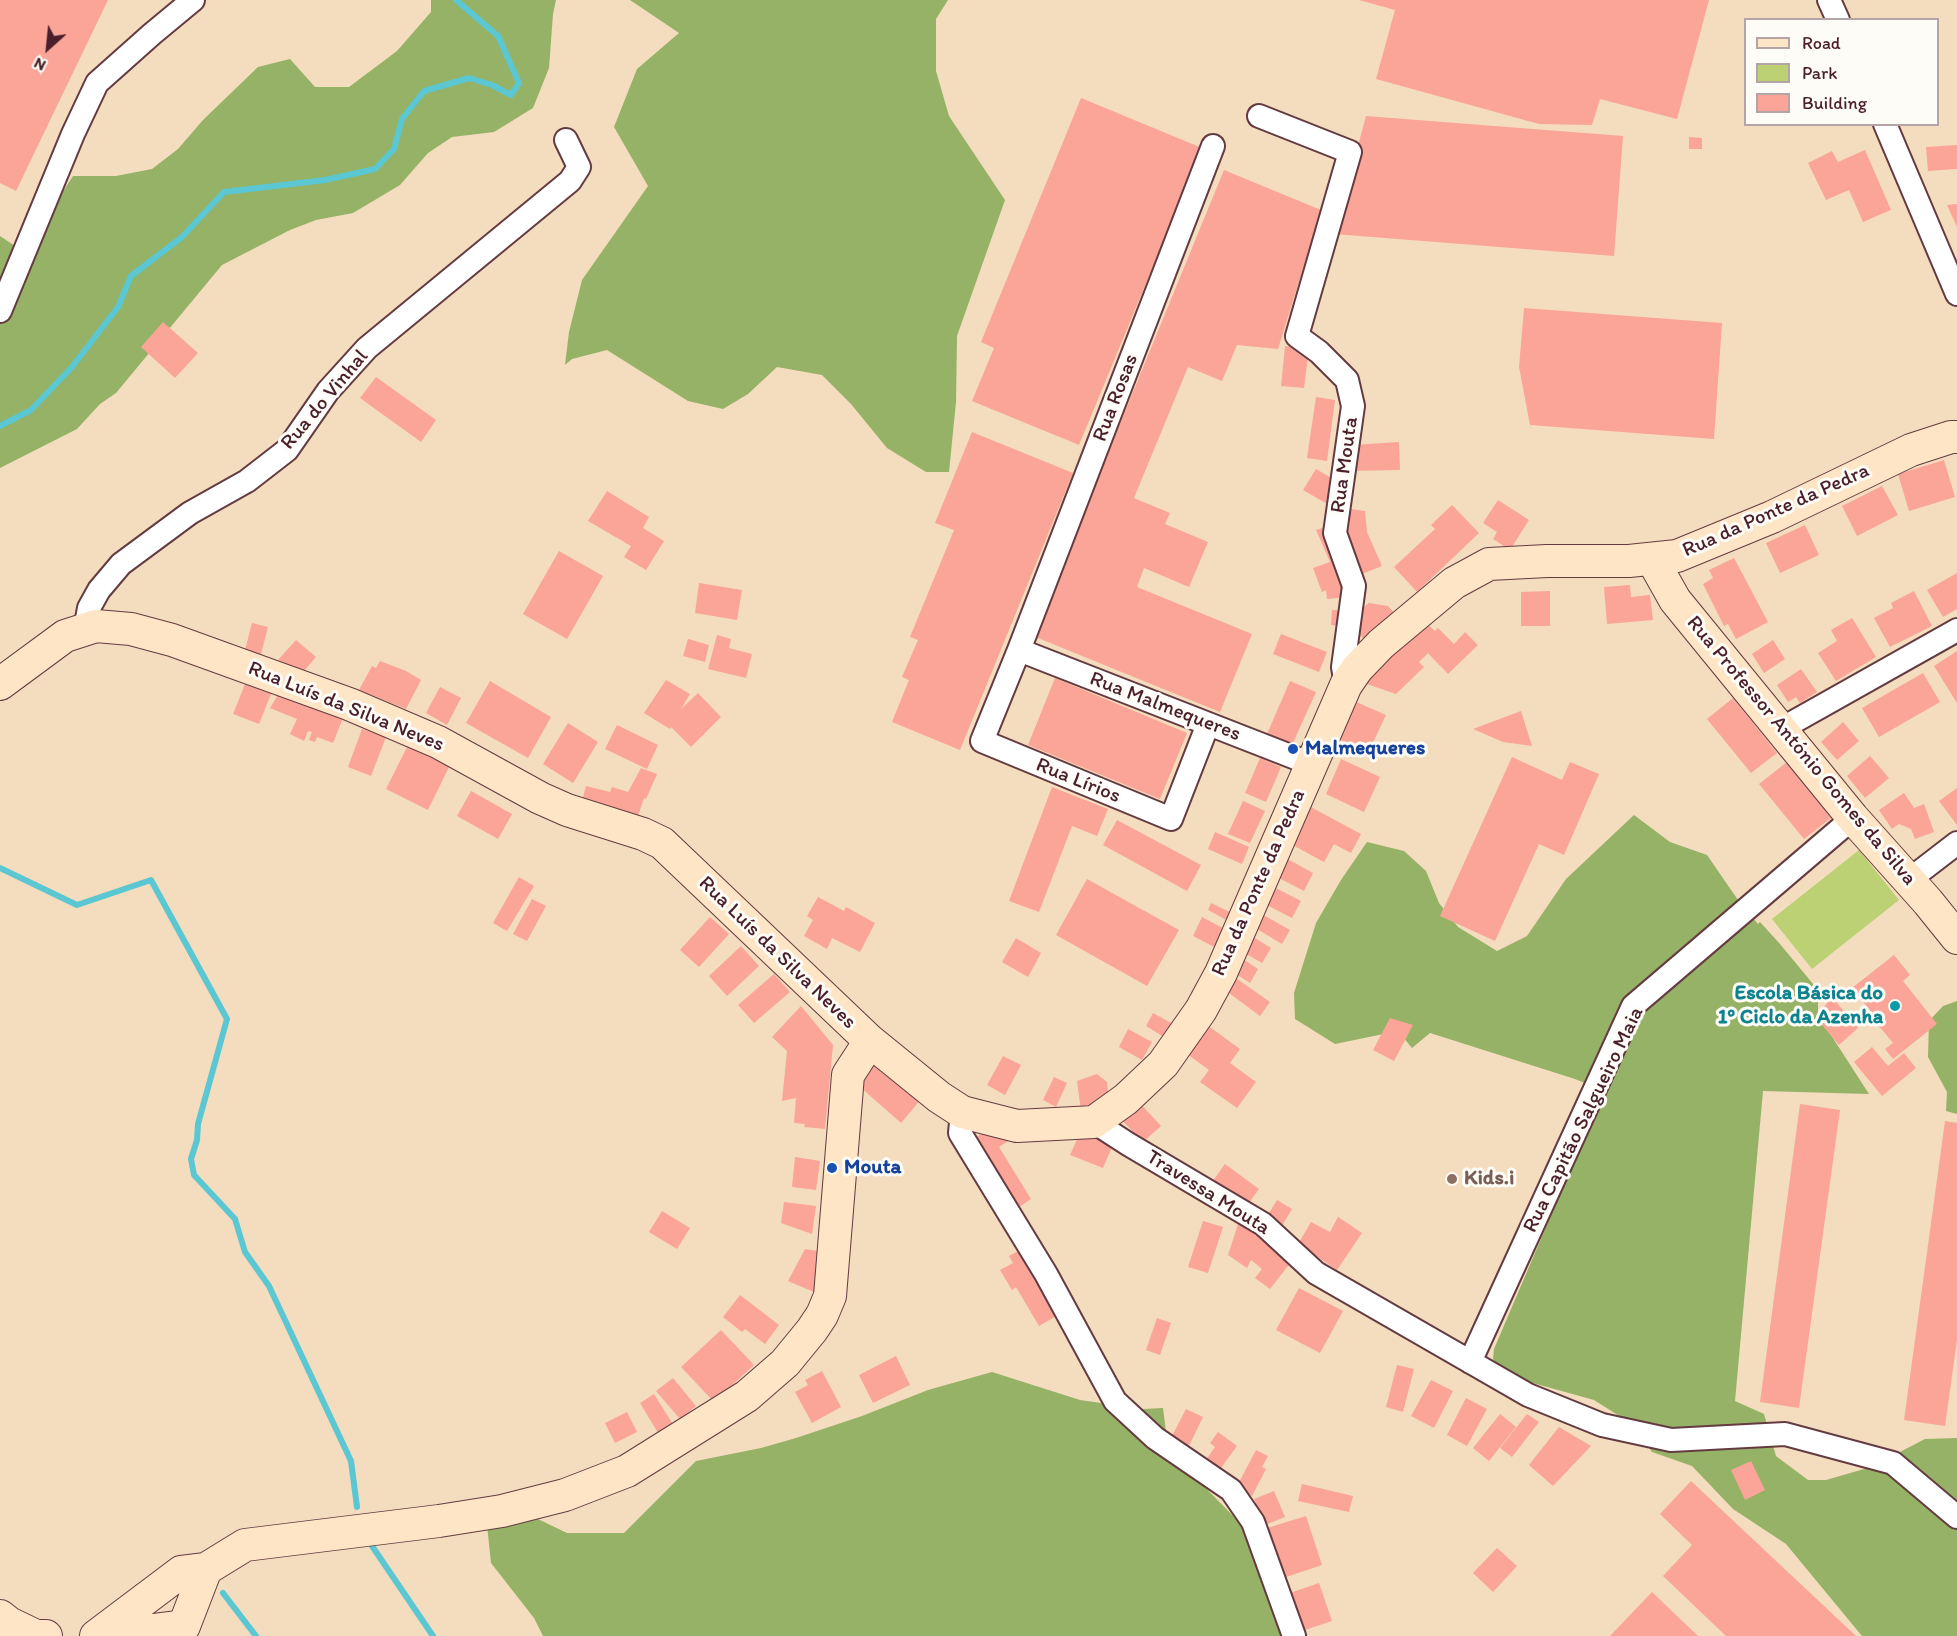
<!DOCTYPE html>
<html>
<head>
<meta charset="utf-8">
<style>
	body { margin:0 }
	#map { position:relative; width:1957px; height:1636px; overflow:hidden; background:#f4dcbe; font-family:Itim,sans-serif }
	canvas { display:block }
	.legend { position:absolute; left:1744px; top:18px; width:195px; height:108px; box-sizing:border-box; background:#fdfcf7; border:2px solid #b5a4a5; margin:0; padding:8px 10px; list-style:none; font-size:18px; color:#4a1f2b }
	.legend li { display:flex; align-items:center; gap:12px; height:30px }
	.legend b { width:30px; border:2px solid #b5a4a5 }
	.north { position:absolute; left:18px; top:18px; width:60px; height:60px; -webkit-text-stroke:4px #fdfcf7; paint-order:stroke; rotate:207deg; font-size:16px; font-weight:700; line-height:24px; text-align:center; color:#4a1f2b }
	.north::after { content:''; display:block; margin:auto; width:21px; height:27px; background:#4a1f2b; clip-path:polygon(50% 0,100% 100%,50% 72%,0 100%) }
</style>
</head>
<body>
<div id="map">
<canvas width="1957" height="1636"></canvas>
<ul class="legend">
<li><b style="height:8px;background:#fde5c5"></b>Road</li>
<li><b style="height:16px;background:#bcd074"></b>Park</li>
<li><b style="height:16px;background:#faa597"></b>Building</li>
</ul>
<div class="north">N</div>
</div>
<script>
const c = document.querySelector('canvas').getContext('2d');
c.lineJoin = 'round';
function fillPath(path, color) { c.fillStyle = color; c.fill(path, 'evenodd'); }
const poly = rows => new Path2D(rows.map(r => 'M' + r).join(''));
function trace(path, color, width, dash) { c.strokeStyle = color; c.lineWidth = width; c.lineCap = dash ? 'butt' : 'round'; c.setLineDash(dash || []); c.stroke(path); }
function write(font, color, halo, rows, align = 'center') {
  c.font = font + ' Itim,sans-serif'; c.lineWidth = 6; c.setLineDash([]); c.textBaseline = 'middle'; c.strokeStyle = halo; c.fillStyle = color; for (const [text, x, y, turn = 0] of rows) {
    c.save(); c.translate(x, y); c.rotate((+turn || 0) * Math.PI / 180); c.textAlign = isNaN(turn) ? turn : align; if (halo) c.strokeText(text, 0, 0); c.fillText(text, 0, 0); c.restore();
  }
}
fillPath(poly([
	[1859,850,1899,900,1812,969,1772,919]
]), '#bcd074');
fillPath(poly([
	[431,0,556,0,553,14,549,68,533,108,494,132,452,137,428,153,400,185,353,213,316,220,290,230,222,265,116,393,100,404,77,429,0,468,0,236,18,248,39,228,73,176,116,176,152,169,178,149,203,120,258,67,290,59,315,87,349,87,397,51,431,12],
	[630,0,948,0,936,19,936,71,949,116,1005,200,957,336,956,402,949,472,926,472,887,448,851,404,822,375,777,367,748,394,723,409,688,401,607,350,572,359,565,365,569,332,582,280,648,186,614,127,637,69,679,33],
	[1634,815,1670,842,1707,855,1738,900,1758,924,1760,922,1780,944,1818,990,1818,1015,1869,1094,1763,1091,1735,1401,1764,1414,1776,1456,1808,1480,1826,1480,1871,1467,1925,1439,1957,1438,1957,1636,1862,1636,1786,1544,1733,1509,1692,1466,1652,1452,1632,1424,1594,1400,1522,1380,1499,1369,1493,1359,1494,1349,1604,1091,1575,1079,1430,1033,1412,1048,1398,1031,1335,1044,1295,1019,1294,993,1316,923,1341,880,1367,842,1404,851,1426,871,1439,903,1458,927,1497,951,1527,936,1566,879],
	[1957,1001,1957,1114,1946,1111,1947,1092,1928,1057,1929,1021,1943,1006],
	[992,1372,1080,1400,1143,1409,1163,1408,1166,1432,1179,1461,1246,1529,1282,1636,543,1636,534,1618,491,1563,487,1525,515,1508,567,1533,624,1533,696,1461,761,1448,796,1438,862,1416,928,1390]
]), '#95b266');
trace(poly([
	[0,426,31,410,72,367,118,307,131,276,182,237,224,192,325,180,375,169,394,149,402,119,424,91,469,78,492,85,511,95,519,83,498,36,456,0],
	[0,868,77,905,151,880,227,1019,198,1124,197,1140,191,1159,194,1175,235,1219,245,1252,269,1286,351,1461,357,1507],
	[372,1546,433,1636],
	[223,1593,256,1636]
]), '#5ac7d2', 6);
fillPath(poly([
	[0,0,108,0,16,191,0,183],
	[1359,0,1709,0,1677,119,1600,99,1592,125,1539,124,1376,79,1395,10],
	[1081,98,1202,148,1079,445,972,401,994,348,981,342],
	[1366,116,1623,136,1614,256,1334,234],
	[1689,137,1702,138,1702,149,1689,149],
	[1957,145,1957,169,1928,171,1926,147],
	[1865,150,1891,210,1863,222,1849,190,1826,200,1808,163,1832,151,1838,162],
	[1224,170,1321,210,1278,349,1237,345,1222,381,1188,367,1134,498,1170,513,1165,524,1208,542,1189,587,1144,568,1137,587,1252,634,1220,712,1033,636],
	[1957,204,1957,227,1947,205],
	[1524,308,1722,323,1714,439,1530,425,1519,367],
	[163,322,198,353,175,378,141,347],
	[1285,346,1309,349,1304,388,1281,386],
	[376,377,436,420,421,442,360,398],
	[1316,397,1335,400,1327,461,1307,458],
	[972,432,1073,473,960,750,892,722,909,680,902,677,918,640,910,637,954,530,935,523],
	[1399,442,1400,470,1349,471,1353,445],
	[1944,460,1955,497,1909,511,1898,474],
	[1316,469,1340,483,1329,505,1303,490],
	[1882,486,1898,515,1857,536,1842,506],
	[607,491,649,517,643,528,664,541,646,570,624,557,631,546,588,521],
	[1498,500,1529,520,1510,550,1493,539,1497,532,1483,523],
	[1452,505,1479,533,1417,592,1394,567,1435,529,1431,525],
	[1343,508,1365,511,1367,532,1382,566,1357,576,1340,533],
	[1805,525,1819,555,1780,573,1766,543],
	[1329,526,1349,597,1327,599,1326,590,1322,592,1313,568,1330,562,1316,530],
	[559,551,603,576,567,639,523,614],
	[1734,558,1768,622,1736,639,1728,624,1724,626,1703,584,1713,578,1709,570],
	[1957,573,1957,609,1943,617,1927,590],
	[699,583,742,590,737,620,695,613],
	[1630,585,1631,597,1650,595,1653,620,1607,624,1604,587],
	[1550,591,1550,626,1521,626,1521,592],
	[1914,591,1932,626,1890,647,1874,618,1893,608,1891,603],
	[1369,603,1388,606,1398,617,1367,643,1354,628,1355,614],
	[1332,610,1348,611,1347,626,1331,625],
	[1852,618,1876,657,1836,681,1818,653,1837,641,1831,630],
	[252,623,268,627,260,658,244,654],
	[1426,623,1435,631,1438,628,1454,644,1465,632,1478,645,1448,674,1428,653,1419,662,1424,667,1396,694,1364,683],
	[1281,634,1327,652,1319,672,1273,654],
	[717,635,731,639,729,648,752,654,746,678,708,669],
	[688,639,709,645,705,662,683,656],
	[296,640,316,657,304,671,278,660],
	[1773,640,1785,659,1764,673,1752,654],
	[1957,651,1957,703,1934,666],
	[380,661,406,671,421,680,406,709,359,690,372,666,376,668],
	[1801,669,1817,692,1800,703,1796,697,1788,702,1777,685],
	[1923,673,1940,702,1879,737,1862,708],
	[1055,678,1187,733,1160,799,1028,745],
	[666,680,690,694,681,709,698,693,721,717,691,747,671,727,670,729,644,713],
	[490,681,551,717,528,758,466,723],
	[1290,681,1316,692,1292,745,1267,734],
	[245,684,271,694,259,724,233,714],
	[440,687,461,698,447,725,426,713],
	[282,688,345,713,333,743,317,737,315,742,309,740,312,732,308,731,304,741,290,734,297,719,270,708],
	[1733,698,1777,753,1751,773,1707,719],
	[1354,701,1386,715,1368,753,1337,738],
	[1521,711,1532,746,1503,742,1473,729],
	[1843,722,1859,741,1837,760,1821,742],
	[568,723,598,742,573,783,543,764],
	[617,725,658,745,647,769,605,749],
	[362,729,386,737,371,776,348,767],
	[408,745,450,765,428,810,386,789],
	[1870,756,1889,778,1865,798,1847,776],
	[1512,757,1562,780,1570,762,1599,774,1564,855,1539,844,1495,941,1440,916],
	[1260,758,1281,767,1266,802,1245,793],
	[1341,759,1380,777,1364,812,1326,794],
	[1787,762,1832,817,1804,839,1759,784],
	[641,768,657,774,646,799,644,798,637,819,582,801,586,786,610,792,612,787,628,792],
	[1052,787,1108,809,1097,836,1072,826,1039,912,1009,901],
	[1957,788,1957,825,1939,801],
	[471,791,512,814,498,839,457,816],
	[1904,793,1914,808,1924,804,1934,832,1915,839,1911,829,1899,824,1892,829,1879,810],
	[1243,801,1265,811,1250,843,1228,834],
	[1307,805,1361,834,1351,853,1334,844,1324,862,1287,842],
	[1117,820,1201,865,1187,891,1103,845],
	[1215,832,1249,847,1242,864,1208,849],
	[1282,856,1313,873,1304,891,1273,875],
	[519,877,534,886,507,931,493,923],
	[1087,879,1179,930,1147,986,1056,935],
	[1270,885,1301,901,1292,918,1261,902],
	[818,897,844,911,846,907,875,923,860,952,832,938,827,949,804,936,813,920,807,916],
	[532,899,546,906,527,941,513,934],
	[1211,903,1238,916,1234,924,1208,910],
	[1258,912,1290,930,1282,944,1252,926],
	[710,917,729,934,699,967,680,950],
	[1202,917,1230,932,1220,950,1193,936],
	[1250,935,1271,948,1262,963,1241,951],
	[1016,938,1041,953,1028,977,1002,962],
	[741,946,759,966,727,996,709,976],
	[1894,955,1910,975,1903,981,1937,1024,1893,1059,1885,1049,1893,1043,1879,1026,1881,1024,1852,988],
	[1240,957,1258,969,1250,983,1233,972],
	[774,974,790,992,754,1023,738,1005],
	[1233,976,1270,1002,1260,1016,1225,990],
	[1831,996,1858,1028,1839,1045,1817,1019],
	[801,1006,833,1045,825,1129,804,1127,805,1124,794,1123,796,1098,782,1101,787,1051,772,1037],
	[1153,1013,1175,1025,1167,1039,1146,1026],
	[1390,1018,1413,1025,1394,1061,1373,1050],
	[1203,1022,1240,1049,1230,1063,1256,1082,1237,1108,1200,1082,1209,1070,1183,1051],
	[1128,1029,1152,1042,1142,1060,1119,1047],
	[1872,1047,1888,1066,1904,1053,1916,1068,1882,1096,1854,1062],
	[1003,1056,1021,1065,1005,1095,987,1085],
	[879,1060,922,1098,901,1123,859,1086,859,1082],
	[1097,1074,1107,1082,1109,1102,1081,1111,1077,1081],
	[1054,1077,1067,1083,1056,1107,1043,1100],
	[1138,1101,1161,1126,1143,1142,1120,1118],
	[1800,1104,1840,1110,1799,1408,1760,1402],
	[1945,1121,1957,1123,1957,1340,1945,1426,1904,1420],
	[1083,1126,1115,1140,1103,1168,1070,1155],
	[986,1131,1010,1140,999,1147,1031,1199,1016,1209,973,1139],
	[795,1157,820,1161,816,1190,792,1187],
	[1225,1164,1259,1189,1246,1207,1212,1182],
	[1277,1200,1292,1209,1280,1229,1265,1220],
	[784,1202,816,1206,812,1234,781,1223],
	[662,1211,690,1228,677,1249,649,1232],
	[1241,1215,1295,1257,1270,1289,1255,1278,1262,1269,1251,1260,1247,1268,1228,1255],
	[1338,1217,1362,1233,1337,1270,1298,1244,1311,1222,1330,1232],
	[1203,1221,1223,1227,1208,1273,1188,1267],
	[805,1249,826,1252,821,1295,788,1281],
	[1020,1250,1058,1315,1039,1326,1016,1287,1012,1290,1000,1270,1013,1263,1009,1256],
	[1299,1288,1343,1311,1320,1353,1276,1330],
	[740,1295,779,1325,765,1344,745,1329,742,1332,723,1317],
	[1157,1318,1171,1323,1160,1355,1146,1350],
	[721,1330,754,1365,714,1402,681,1367],
	[896,1356,910,1385,873,1403,859,1375],
	[1397,1365,1414,1369,1403,1412,1386,1407],
	[822,1371,841,1407,812,1423,795,1392,808,1385,805,1380],
	[673,1378,696,1406,680,1419,656,1391],
	[1431,1380,1453,1391,1434,1428,1411,1416],
	[654,1394,676,1429,661,1438,640,1403],
	[1466,1398,1487,1409,1467,1446,1447,1435],
	[1186,1409,1203,1417,1188,1448,1172,1436],
	[627,1412,637,1432,615,1443,605,1423],
	[1500,1414,1516,1427,1489,1461,1473,1448],
	[1527,1414,1539,1422,1512,1457,1500,1448],
	[1559,1427,1591,1446,1553,1486,1529,1465],
	[1218,1432,1237,1446,1218,1472,1204,1463,1215,1447,1210,1443],
	[1256,1450,1268,1456,1262,1467,1266,1469,1252,1496,1236,1488],
	[1751,1461,1765,1490,1745,1500,1731,1470],
	[1691,1481,1856,1636,1726,1636,1663,1576,1692,1545,1660,1514],
	[1302,1484,1353,1496,1349,1512,1298,1501],
	[1274,1491,1285,1517,1265,1525,1254,1499],
	[1306,1516,1322,1565,1283,1578,1267,1528],
	[1497,1548,1517,1566,1493,1592,1473,1573],
	[1319,1583,1332,1621,1302,1631,1290,1593],
	[1652,1592,1698,1636,1610,1636]
]), '#faa597');
const street = poly([
	[1829,0,1838,20],
	[1259,116,1350,152,1297,336,1319,352,1347,380,1353,406,1335,533,1354,586,1343,667,1346,685],
	[1885,124,1957,294],
	[0,311,73,134,97,83,152,34,193,0],
	[85,630,89,608,99,590,121,564,190,513,247,481,287,450,328,391,367,348,570,181,579,167,566,140],
	[1019,650,1311,764],
	[1208,724,1171,819,982,741,1019,650,1213,146],
	[1781,729,1957,630],
	[1909,880,1957,843],
	[962,1112,960,1133,1046,1274,1115,1401,1155,1438,1231,1490,1253,1522,1294,1636],
	[1094,1122,1128,1144,1263,1224,1316,1273,1528,1395,1602,1425,1671,1440,1785,1434,1893,1463,1957,1517],
	[1470,1362,1633,1006,1853,818]
]);
const secondary = poly([
	[1652,559,1675,600,1853,818,1928,902,1957,938],
	[0,684,65,636,96,626,131,629,172,640,349,704,438,742,540,798,567,810,643,834,662,843,870,1041,939,1097,962,1112,1017,1126,1094,1122,1126,1099,1163,1064,1201,1010,1221,973,1346,685,1357,669,1381,644,1454,583,1489,564,1547,561,1629,561,1677,556,1772,517,1911,450,1951,437,1957,437],
	[0,1616,9,1623,36,1636,46,1636],
	[96,1636,181,1572,206,1569,245,1545,439,1521,502,1511,565,1495,627,1471,747,1396,785,1363,812,1330,822,1315,830,1296,848,1075,870,1041],
	[106,1636,184,1626,206,1569]
]);
trace(street, '#643b41', 26);
trace(secondary, '#643b41', 34);
trace(street, '#fff', 22);
trace(secondary, '#fde5c5', 32);
for (const [x, y, r, color] of [
	[1293,749,6,"#1a4fb4"],
	[1895,1006,6,"#0f9aa8"],
	[832,1168,6,"#1a4fb4"],
	[1452,1179,6,"#8d6e63"]
]) { const dot = new Path2D(); dot.arc(x, y, r, 0, 2 * Math.PI); c.fillStyle = color; c.fill(dot); trace(dot, '#fdfcf7', 2); }
write('21px', '#4a1f2b', '#fdfcf7', [
	["Rua Rosas",1116,398,-69],
	["Rua do Vinhal",325,400,-50],
	["Rua Mouta",1345,465,-82],
	["Rua da Ponte da Pedra",1776,511,-24],
	["Rua Luís da Silva Neves",346,707,22],
	["Rua Malmequeres",1165,707,21],
	["Rua Professor António Gomes da Silva",1801,751,50],
	["Rua Lírios",1078,781,22],
	["Rua da Ponte da Pedra",1259,883,-66],
	["Rua Luís da Silva Neves",777,953,44],
	["Rua Capitão Salgueiro Maia",1584,1120,-64],
	["Travessa Mouta",1208,1193,32]
]);
write('bold 21px', '#164399', '#fdfcf7', [
	["Malmequeres",1305,749],
	["Mouta",844,1168]
], 'left');
write('bold 21px', '#0d838f', '#fdfcf7', [
	["Escola Básica do",1883,994],
	["1º Ciclo da Azenha",1883,1018]
], 'right');
write('bold 21px', '#785e54', '#fdfcf7', [
	["Kids.i",1464,1179]
], 'left');
</script>
</body>
</html>
